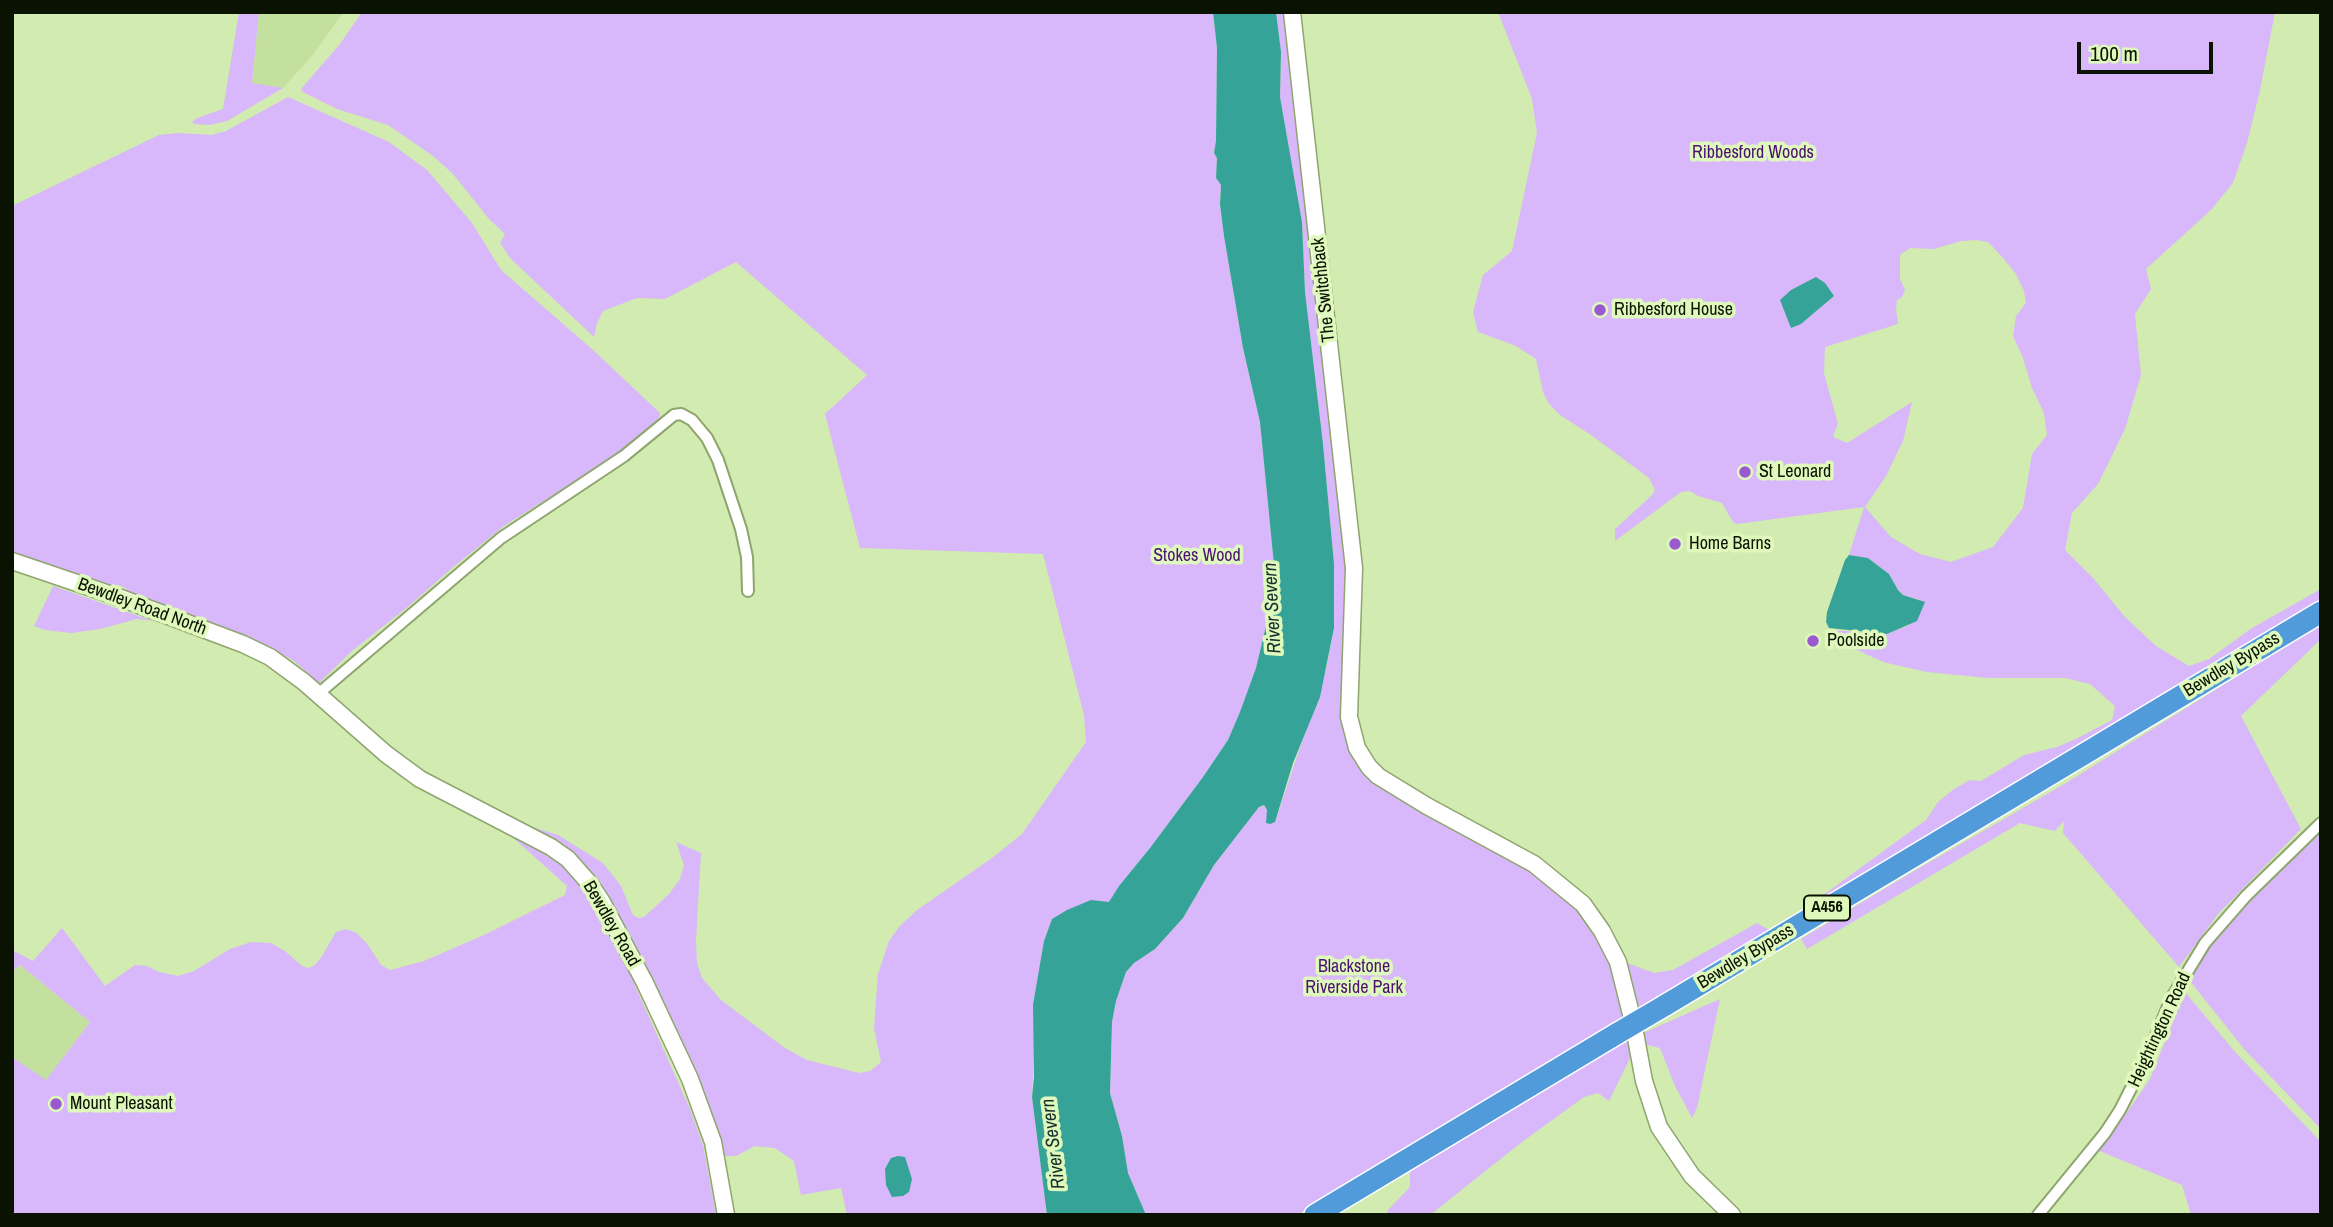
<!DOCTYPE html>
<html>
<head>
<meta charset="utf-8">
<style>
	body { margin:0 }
	#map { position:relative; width:2333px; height:1227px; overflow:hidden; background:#d2ebb1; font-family:"Archivo Narrow",sans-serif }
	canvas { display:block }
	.frame { position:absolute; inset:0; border:14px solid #0a1201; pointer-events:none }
	.scale { position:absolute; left:2077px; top:42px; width:136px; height:32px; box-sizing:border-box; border:4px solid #0a1201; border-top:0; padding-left:9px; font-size:21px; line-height:24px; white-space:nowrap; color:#0a1201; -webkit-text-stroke:5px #dff9bd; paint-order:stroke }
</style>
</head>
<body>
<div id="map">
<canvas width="2333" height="1227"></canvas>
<div class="frame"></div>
<div class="scale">100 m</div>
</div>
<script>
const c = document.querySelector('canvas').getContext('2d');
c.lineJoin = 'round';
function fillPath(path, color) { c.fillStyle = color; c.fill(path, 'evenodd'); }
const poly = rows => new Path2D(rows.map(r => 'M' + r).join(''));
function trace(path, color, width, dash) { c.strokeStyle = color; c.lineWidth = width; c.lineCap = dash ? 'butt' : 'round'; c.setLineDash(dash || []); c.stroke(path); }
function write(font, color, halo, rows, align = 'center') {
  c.font = font + ' "Archivo Narrow",sans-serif'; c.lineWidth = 7; c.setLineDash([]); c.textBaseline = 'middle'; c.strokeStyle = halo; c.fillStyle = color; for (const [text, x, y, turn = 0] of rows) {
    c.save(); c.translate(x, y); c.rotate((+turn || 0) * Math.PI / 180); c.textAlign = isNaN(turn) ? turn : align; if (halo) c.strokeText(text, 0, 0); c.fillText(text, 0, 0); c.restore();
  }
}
fillPath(poly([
	[259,12,344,12,312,56,283,88,252,83],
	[20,965,90,1022,46,1081,12,1057,12,972]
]), '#c4e09e');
fillPath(poly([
	[239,12,259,12,252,83,283,88,227,121,209,125,195,124,192,122,197,118,223,109],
	[362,12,1213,12,1217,48,1216,141,1214,153,1217,158,1216,178,1221,185,1220,204,1224,236,1243,348,1260,422,1274,565,1271,605,1256,668,1240,713,1228,740,1203,777,1150,848,1119,886,1109,903,1052,919,1044,941,1037,988,1032,1097,1047,1215,847,1215,841,1188,801,1195,794,1161,775,1148,755,1146,736,1156,725,1156,692,1065,590,873,513,821,558,835,603,863,621,886,633,915,638,918,644,917,669,894,680,879,684,865,676,842,701,853,696,940,697,963,702,978,721,1000,785,1048,807,1060,859,1073,870,1071,881,1062,874,1028,878,974,889,941,899,927,917,910,992,858,1022,834,1086,742,1084,715,1043,554,860,548,825,414,867,375,736,262,665,299,637,298,603,311,597,323,594,337,511,259,500,243,505,234,489,219,453,174,433,156,388,125,337,109,303,92,301,89,340,44],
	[1276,12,1286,12,1350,560,1355,752,1549,882,1587,917,1612,964,1626,1015,1297,1215,1146,1215,1128,1173,1122,1136,1110,1093,1112,1022,1116,1001,1126,972,1134,963,1155,949,1183,918,1214,865,1259,807,1264,805,1275,822,1326,670,1334,628,1334,564,1323,444,1305,292,1302,222,1280,97,1281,52],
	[1498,12,2275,12,2260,90,2247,143,2233,183,2211,210,2146,269,2151,289,2135,314,2141,375,2125,429,2098,484,2072,513,2065,550,2093,578,2125,617,2156,646,2189,666,2209,659,2252,628,2321,589,2321,601,2193,680,1637,1009,1627,963,1654,973,1673,970,1757,923,1769,930,1811,904,1926,820,1938,802,1954,789,1970,780,1981,781,2024,755,2057,747,2078,738,2112,720,2115,706,2090,684,2065,678,1988,678,1927,672,1883,662,1842,643,1831,630,1887,634,1909,625,1920,600,1903,595,1898,590,1889,574,1868,558,1849,555,1864,507,1737,524,1733,522,1722,503,1698,496,1690,491,1681,492,1615,541,1615,529,1652,495,1655,490,1649,478,1591,435,1560,415,1549,404,1543,392,1536,359,1516,346,1478,332,1473,312,1483,275,1512,251,1537,133,1532,99],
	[1976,240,1988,242,2004,259,2016,274,2024,291,2026,303,2016,316,2013,336,2023,358,2032,388,2044,413,2047,435,2032,454,2023,508,1993,547,1951,562,1920,554,1891,537,1865,507,1886,476,1903,441,1912,402,1847,443,1835,438,1833,436,1838,424,1824,373,1825,347,1898,324,1896,310,1897,300,1902,297,1905,290,1900,279,1900,255,1910,248,1934,249,1961,241],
	[1817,278,1834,296,1801,324,1791,328,1791,290],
	[288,97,389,142,427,170,472,223,501,270,593,350,660,413,659,418,639,437,602,464,504,526,452,568,410,605,353,650,319,683,293,660,236,632,133,596,124,587,118,585,106,587,12,554,12,206,159,135,178,133,212,135,226,131],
	[53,586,153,621,137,619,100,629,71,633,45,630,34,626],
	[2321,624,2321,639,2241,716,2301,829,2218,914,2179,967,2063,833,2064,821,2055,831,2020,823,1807,949,1801,939,1909,874,2066,783],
	[2321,831,2321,1129,2244,1049,2190,981,2197,963,2223,928],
	[509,834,563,865,579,880,612,934,690,1109,703,1145,716,1215,12,1215,12,1057,46,1080,90,1022,20,965,12,972,12,950,33,961,62,928,105,986,135,965,147,966,159,972,178,976,194,971,230,949,251,942,271,943,285,951,302,966,309,968,315,965,322,956,336,932,346,929,357,933,368,945,381,965,390,970,398,968,424,961,484,935,565,895,567,886],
	[2185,992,2236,1053,2321,1142,2321,1215,2191,1215,2182,1185,2097,1150,2128,1111,2150,1079],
	[1720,999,1697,1108,1692,1118,1675,1086,1660,1048,1647,1045,1641,1034],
	[1629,1039,1633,1052,1609,1101,1598,1093,1584,1097,1522,1142,1430,1215,1387,1215,1388,1210,1410,1187,1410,1170]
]), '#d8b7fb');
fillPath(poly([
	[1213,12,1276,12,1281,52,1280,97,1302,222,1305,292,1323,444,1334,564,1334,628,1320,697,1293,763,1275,822,1270,824,1266,823,1267,810,1264,805,1259,807,1214,865,1183,918,1155,949,1134,963,1126,972,1116,1001,1112,1022,1110,1093,1122,1136,1128,1173,1146,1215,1047,1215,1032,1097,1034,1077,1033,1005,1044,941,1052,919,1067,910,1091,900,1109,902,1119,886,1150,848,1203,777,1228,740,1240,712,1256,668,1271,605,1274,565,1260,422,1243,348,1224,236,1220,204,1221,185,1216,178,1217,158,1214,153,1216,141,1217,48],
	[1816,277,1825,283,1834,296,1801,324,1791,328,1780,300,1791,290],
	[1849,555,1868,558,1889,574,1898,590,1903,595,1925,602,1917,621,1887,634,1829,628,1826,622,1827,612,1845,560],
	[898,1156,905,1157,912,1179,909,1192,903,1196,892,1197,886,1185,885,1169,891,1158]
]), '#36a399');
const street = poly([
	[318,694,501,538,624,456,674,415,681,414,692,420,707,438,718,460,741,529,747,557,748,591],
	[2038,1215,2105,1133,2120,1110,2147,1057,2172,997,2205,943,2246,896,2321,823]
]);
const secondary = poly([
	[1292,12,1354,568,1349,717,1357,748,1369,767,1378,776,1427,806,1534,864,1583,904,1602,931,1618,962,1633,1022,1644,1081,1659,1127,1692,1176,1732,1215],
	[12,561,118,597,243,644,270,657,304,682,386,754,420,779,551,847,568,859,590,884,602,902,645,983,690,1079,713,1142,726,1215]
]);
const highway = poly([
	[1664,1006,2321,612],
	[1315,1215,1618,1033]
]);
trace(street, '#8ea56d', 14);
trace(secondary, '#8ea56d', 19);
trace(highway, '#fff', 24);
trace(street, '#fff', 10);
trace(secondary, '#fff', 16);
trace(highway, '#519bda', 21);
const highwayBridge = poly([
	[1618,1033,1664,1006]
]);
trace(highwayBridge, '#fff', 24, []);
trace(highwayBridge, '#519bda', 21);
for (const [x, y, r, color] of [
	[1600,310,7,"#9a59d0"],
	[1745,472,7,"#9a59d0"],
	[1675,544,7,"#9a59d0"],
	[1813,641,7,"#9a59d0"],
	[56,1104,7,"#9a59d0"]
]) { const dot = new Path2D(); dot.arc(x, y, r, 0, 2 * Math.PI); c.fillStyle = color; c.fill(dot); trace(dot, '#dff9bd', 2.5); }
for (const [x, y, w] of [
	[1827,908,46]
]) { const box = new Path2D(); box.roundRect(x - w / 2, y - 12.5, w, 25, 5); c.fillStyle = '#dff9bd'; c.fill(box); trace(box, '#0a1201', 2); }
write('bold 16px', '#0a1201', null, [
	["A456",1827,908]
]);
write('18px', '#4b1071', '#dff9bd', [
	["Ribbesford Woods",1753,153],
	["Stokes Wood",1197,556],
	["Blackstone",1354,967],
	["Riverside Park",1354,988]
]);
write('18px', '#0a1201', '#dff9bd', [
	["The Switchback",1324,290,-96],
	["Bewdley Road North",142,607,20],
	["Bewdley Bypass",2232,665,-31],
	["Bewdley Road",611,924,60],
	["Bewdley Bypass",1746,957,-31],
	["Heightington Road",2160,1030,-65]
]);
write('18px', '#0a1201', '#dff9bd', [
	["Ribbesford House",1614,310],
	["St Leonard",1759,472],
	["Home Barns",1689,544],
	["Poolside",1827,641],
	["Mount Pleasant",70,1104]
], 'left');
write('italic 19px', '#172f2c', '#dff9bd', [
	["River Severn",1273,608,-93],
	["River Severn",1054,1144,-97]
]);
</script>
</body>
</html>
